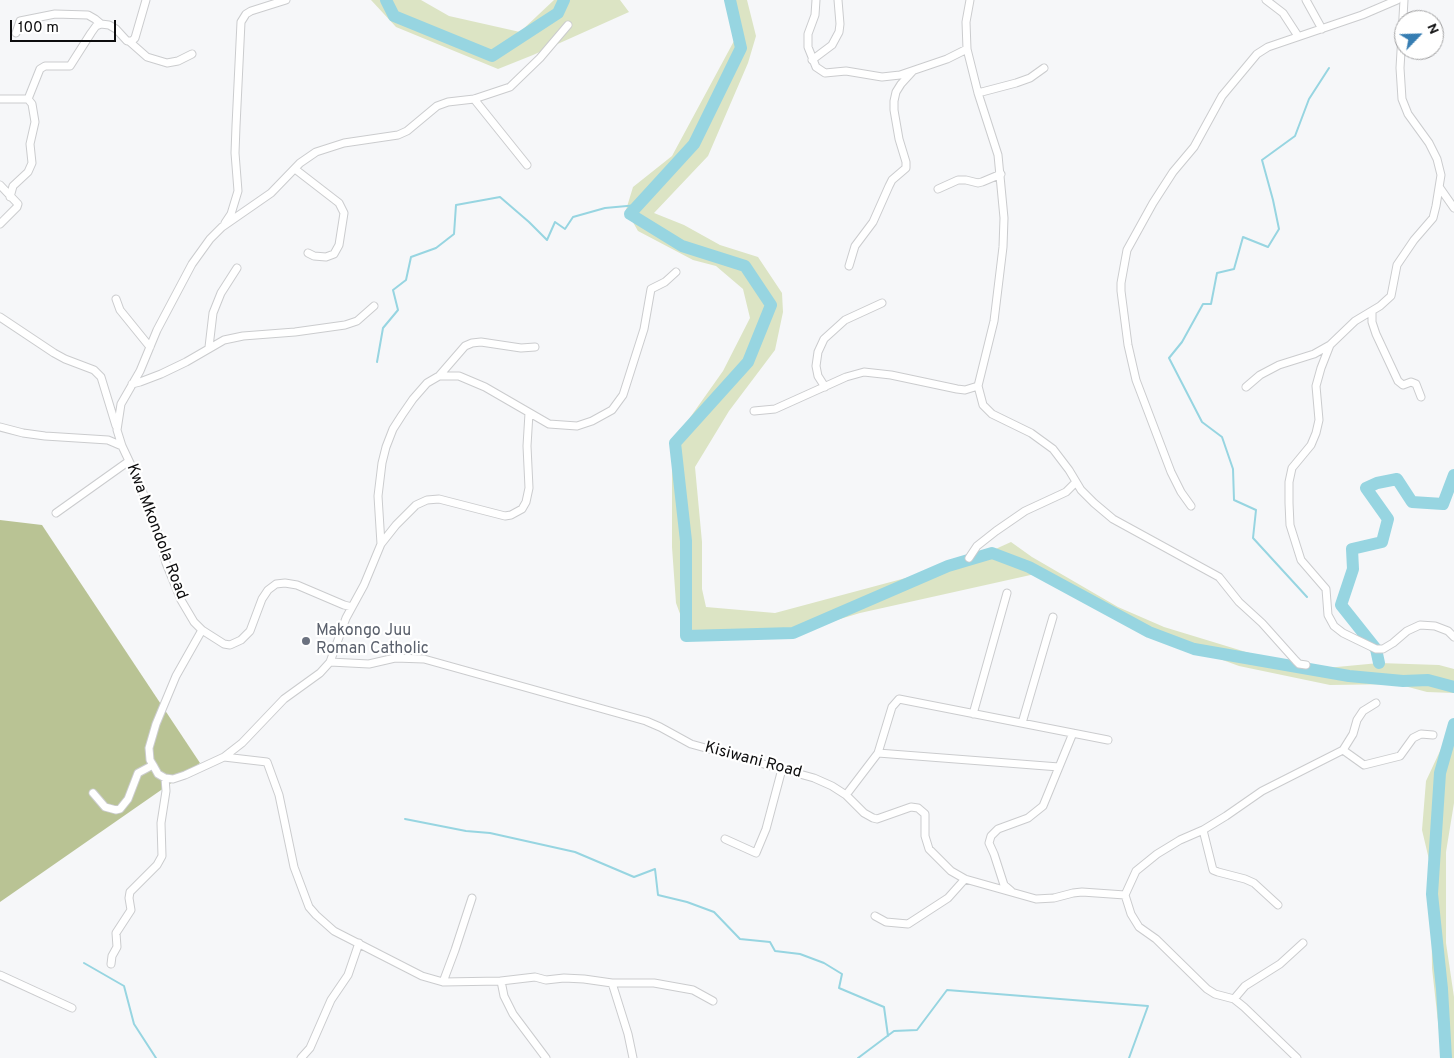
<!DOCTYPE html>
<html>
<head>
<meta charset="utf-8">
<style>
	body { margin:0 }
	#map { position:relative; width:1454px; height:1058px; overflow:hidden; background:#f6f7f9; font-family:Overpass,sans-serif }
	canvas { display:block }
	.north { position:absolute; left:1394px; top:10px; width:50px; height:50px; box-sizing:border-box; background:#fff; border:1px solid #9e9e9f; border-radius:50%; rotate:66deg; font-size:14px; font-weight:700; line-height:20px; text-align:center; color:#0d0d0e }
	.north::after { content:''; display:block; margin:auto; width:18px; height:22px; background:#367db2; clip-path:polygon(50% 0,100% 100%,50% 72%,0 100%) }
	.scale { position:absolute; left:10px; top:20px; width:106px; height:22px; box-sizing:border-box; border:2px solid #0d0d0e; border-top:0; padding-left:6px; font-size:15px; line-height:18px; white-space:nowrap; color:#0d0d0e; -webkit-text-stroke:4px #fff; paint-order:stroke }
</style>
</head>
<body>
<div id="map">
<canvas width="1454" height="1058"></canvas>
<div class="north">N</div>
<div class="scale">100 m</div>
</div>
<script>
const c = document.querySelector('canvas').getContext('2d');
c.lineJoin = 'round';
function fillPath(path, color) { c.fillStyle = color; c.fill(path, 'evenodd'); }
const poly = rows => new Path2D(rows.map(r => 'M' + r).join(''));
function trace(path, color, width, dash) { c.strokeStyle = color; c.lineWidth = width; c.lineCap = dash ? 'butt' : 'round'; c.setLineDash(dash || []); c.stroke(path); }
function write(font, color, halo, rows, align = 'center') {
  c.font = font + ' Overpass,sans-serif'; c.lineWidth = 4.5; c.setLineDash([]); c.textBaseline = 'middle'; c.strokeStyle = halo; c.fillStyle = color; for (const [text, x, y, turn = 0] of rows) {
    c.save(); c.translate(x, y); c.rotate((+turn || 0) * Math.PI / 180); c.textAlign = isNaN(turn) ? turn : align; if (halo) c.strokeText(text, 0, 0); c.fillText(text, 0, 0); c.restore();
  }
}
fillPath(poly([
	[371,0,421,0,449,16,520,32,554,0,620,0,629,12,533,55,498,69,396,27],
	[725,0,747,0,756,36,748,63,708,156,654,213,684,225,720,245,758,257,782,293,783,312,775,350,729,411,695,467,702,542,702,589,706,607,775,613,969,561,1011,542,1032,557,1118,607,1164,627,1305,670,1379,663,1439,665,1454,669,1454,693,1427,692,1397,684,1330,685,1239,666,1168,640,1121,618,1044,572,860,613,790,634,751,637,689,638,676,603,672,547,672,443,723,371,750,318,743,289,716,266,693,260,638,231,626,210,633,187,672,156,734,41],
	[1454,721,1454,803,1446,852,1446,943,1454,997,1454,1058,1442,1058,1432,968,1431,868,1422,830,1426,781]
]), '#dce4c4');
fillPath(poly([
	[0,520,42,525,200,763,0,902]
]), '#b9c394');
trace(poly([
	[377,362,383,328,398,310,393,290,406,280,411,257,436,248,454,234,456,205,500,197,529,222,547,240,555,222,565,229,573,217,605,208,638,205],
	[1307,597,1253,538,1256,510,1234,500,1233,469,1222,437,1202,422,1169,358,1182,342,1203,304,1211,304,1217,273,1234,269,1243,237,1268,247,1279,229,1273,200,1262,160,1295,136,1309,99,1329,68],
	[405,819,466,831,490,833,575,852,634,877,655,869,658,895,687,902,714,912,740,939,770,942,775,951,800,954,824,963,842,974,839,988,884,1007,888,1036],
	[84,963,124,986,134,1024,156,1058],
	[858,1058,894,1031,917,1030,947,990,1148,1006,1129,1058]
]), '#97d5e1', 2);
trace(poly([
	[386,0,394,16,492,56,558,13,564,0],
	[730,0,741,48,694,144,630,214,682,246,745,266,771,305,748,362,675,443,686,541,686,636,793,633,948,566,992,553,1029,567,1149,632,1194,649,1349,676,1403,681,1428,680,1454,687],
	[1379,663,1376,649,1341,605,1353,569,1352,549,1382,542,1388,519,1366,488,1377,483,1397,479,1412,502,1443,504,1454,475],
	[1446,1058,1442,989,1432,894,1440,773,1454,724]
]), '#97d5e1', 12);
const minor = poly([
	[816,0,815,15,808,34,808,47,816,67,825,73,846,71,882,77,900,75,947,59,967,49],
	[970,0,966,22,967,49,978,93,998,155,1004,218,1003,247,994,321,978,386,983,405,992,414,1031,433,1053,449,1069,470,1081,490,1094,503,1113,519,1219,577,1239,602,1262,623,1296,661,1299,664,1306,665],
	[1266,0,1283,13,1298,36],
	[1306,0,1322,29],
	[1404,0,1400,68,1402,99,1408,114,1429,143,1437,159,1441,175,1436,206,1433,218,1414,240,1397,265,1391,296,1380,306,1355,321,1330,345,1321,368,1316,386,1319,420,1316,433,1311,445,1292,468,1289,482,1289,503,1290,525,1301,560,1326,589,1328,615,1334,626,1343,633,1376,649,1383,649,1393,643,1407,631,1420,625,1435,626,1448,631,1454,637],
	[16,33,20,21,55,14,88,15,95,19,101,24],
	[130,42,147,57,167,63,178,61,192,54],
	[812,60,832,45,839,32,840,24,838,0],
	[978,93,1016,83,1030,78,1044,68],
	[0,99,28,99,40,69,45,66,70,66,91,33,96,26,101,24,109,25,116,29,127,41,132,41,135,38,146,0],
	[474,99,527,165],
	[295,169,339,203,344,213,339,245,334,254,326,257,314,256,308,253],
	[0,185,18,204,17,207,0,224],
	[1440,188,1454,208],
	[938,189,958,180,966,180,978,183,982,182,1001,174],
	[10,197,13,186,28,172,32,163,30,144,35,122,32,104,28,99],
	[225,223,231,214,238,191,235,153,236,126,241,22,246,14,251,11,286,0],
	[849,266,855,246,873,222,889,186,892,180,906,168,906,162,899,139,894,110,894,101,896,92,901,84,912,72],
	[116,299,120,310,150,347],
	[1372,311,1372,322,1376,334,1398,381,1403,385,1411,382,1416,384,1421,397],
	[0,317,54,353,65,359,94,370,101,377,116,426],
	[209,347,213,313,221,293,237,268],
	[439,376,465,346,472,343,481,342,521,348,535,347],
	[132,384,140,382,161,374,186,362,224,340,243,336,295,332,345,325,357,321,374,306],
	[825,387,818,376,816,366,818,352,824,339,845,320,882,303],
	[1246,387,1260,375,1279,365,1314,354,1330,345],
	[754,411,775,409,846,377,864,372,891,375,957,389,965,390,978,386],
	[0,427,23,433,45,436,108,440,122,446],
	[1191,506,1181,492,1171,472,1136,380,1128,345,1121,291,1121,283,1127,250,1153,203,1173,172,1194,147,1222,96,1257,54,1268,47,1362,15,1397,0],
	[56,513,129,461],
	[381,544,396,525,416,505,427,500,439,499,505,516,511,515,522,509,526,502,529,488,527,446,529,413],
	[969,558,977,546,996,531,1025,511,1066,492,1076,482],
	[352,607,344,605,297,585,285,583,276,584,268,590,262,599,250,631,241,640,230,645,224,644,202,630,194,622,181,600,166,563,159,536,139,482,122,446,117,430,121,404,140,371,157,330,192,264,210,239,222,227,271,193,300,163,316,152,344,143,398,135,407,131,437,106,448,102,474,99,510,87,540,58,568,25],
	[202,630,176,676,156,724,149,748,150,760,153,765,158,774,165,778,173,779,185,775,224,757,242,743,284,699,320,673,330,662,346,618,364,585,381,544,378,496,382,463,386,447,393,429,402,415,413,399,427,383,439,376,459,376,485,387,549,424,577,426,592,421,612,410,623,395,644,329,651,289,665,282,676,272],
	[330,662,369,664,395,658,424,659,646,721,660,727,691,744,814,778,832,786,846,795,864,813,873,818,877,819,911,807,918,808,925,814,925,836,929,849,951,871,965,879,1036,899,1054,898,1073,893,1082,892,1125,895],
	[973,714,1007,593],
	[1022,723,1053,617],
	[1343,750,1364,765,1400,756,1413,738,1421,734,1433,735],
	[878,753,1059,767],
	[224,757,267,762,279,795,294,867,309,907,316,915,334,931,422,976,443,982,501,981,535,977,546,980,564,978,584,979,612,983,654,983,693,990,713,1001],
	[93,793,105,807,116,810,120,809,128,799,138,773,153,765],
	[846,795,878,753,892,707,899,699,1108,740],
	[1203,830,1213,870,1218,872,1245,879,1254,883,1278,905],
	[725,839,756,853,766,829,782,769],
	[1011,891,1004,885,994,854,989,843,991,836,998,829,1028,818,1043,806,1073,733],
	[875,916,886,922,908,924,948,898,965,879],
	[111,964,112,956,117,947,116,933,131,910,129,898,130,892,157,865,162,856,161,823,166,791,165,778],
	[0,975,72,1008],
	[501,981,504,996,513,1014,546,1058],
	[443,982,455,950,472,898],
	[612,983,628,1034,633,1058],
	[1234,999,1245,986,1280,964,1303,943],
	[301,1058,310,1048,331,1000,348,975,359,943],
	[1297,1058,1244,1007,1234,999,1215,994,1207,989,1156,939,1139,927,1131,914,1125,895,1136,871,1157,854,1180,840,1203,830,1226,816,1262,791,1343,750,1353,734,1357,720,1363,711,1376,703]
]);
trace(minor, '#cbccce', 9);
trace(minor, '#fff', 7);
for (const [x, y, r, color] of [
	[306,641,5,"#6b7280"]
]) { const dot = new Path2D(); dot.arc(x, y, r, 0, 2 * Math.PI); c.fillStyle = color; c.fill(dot); trace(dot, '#fff', 2); }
write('16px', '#0d0d0e', '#fff', [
	["Kwa Mkondola Road",156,532,69],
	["Kisiwani Road",753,761,15]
]);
write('16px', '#5b616d', '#fff', [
	["Makongo Juu",316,632],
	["Roman Catholic",316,650]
], 'left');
</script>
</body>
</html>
